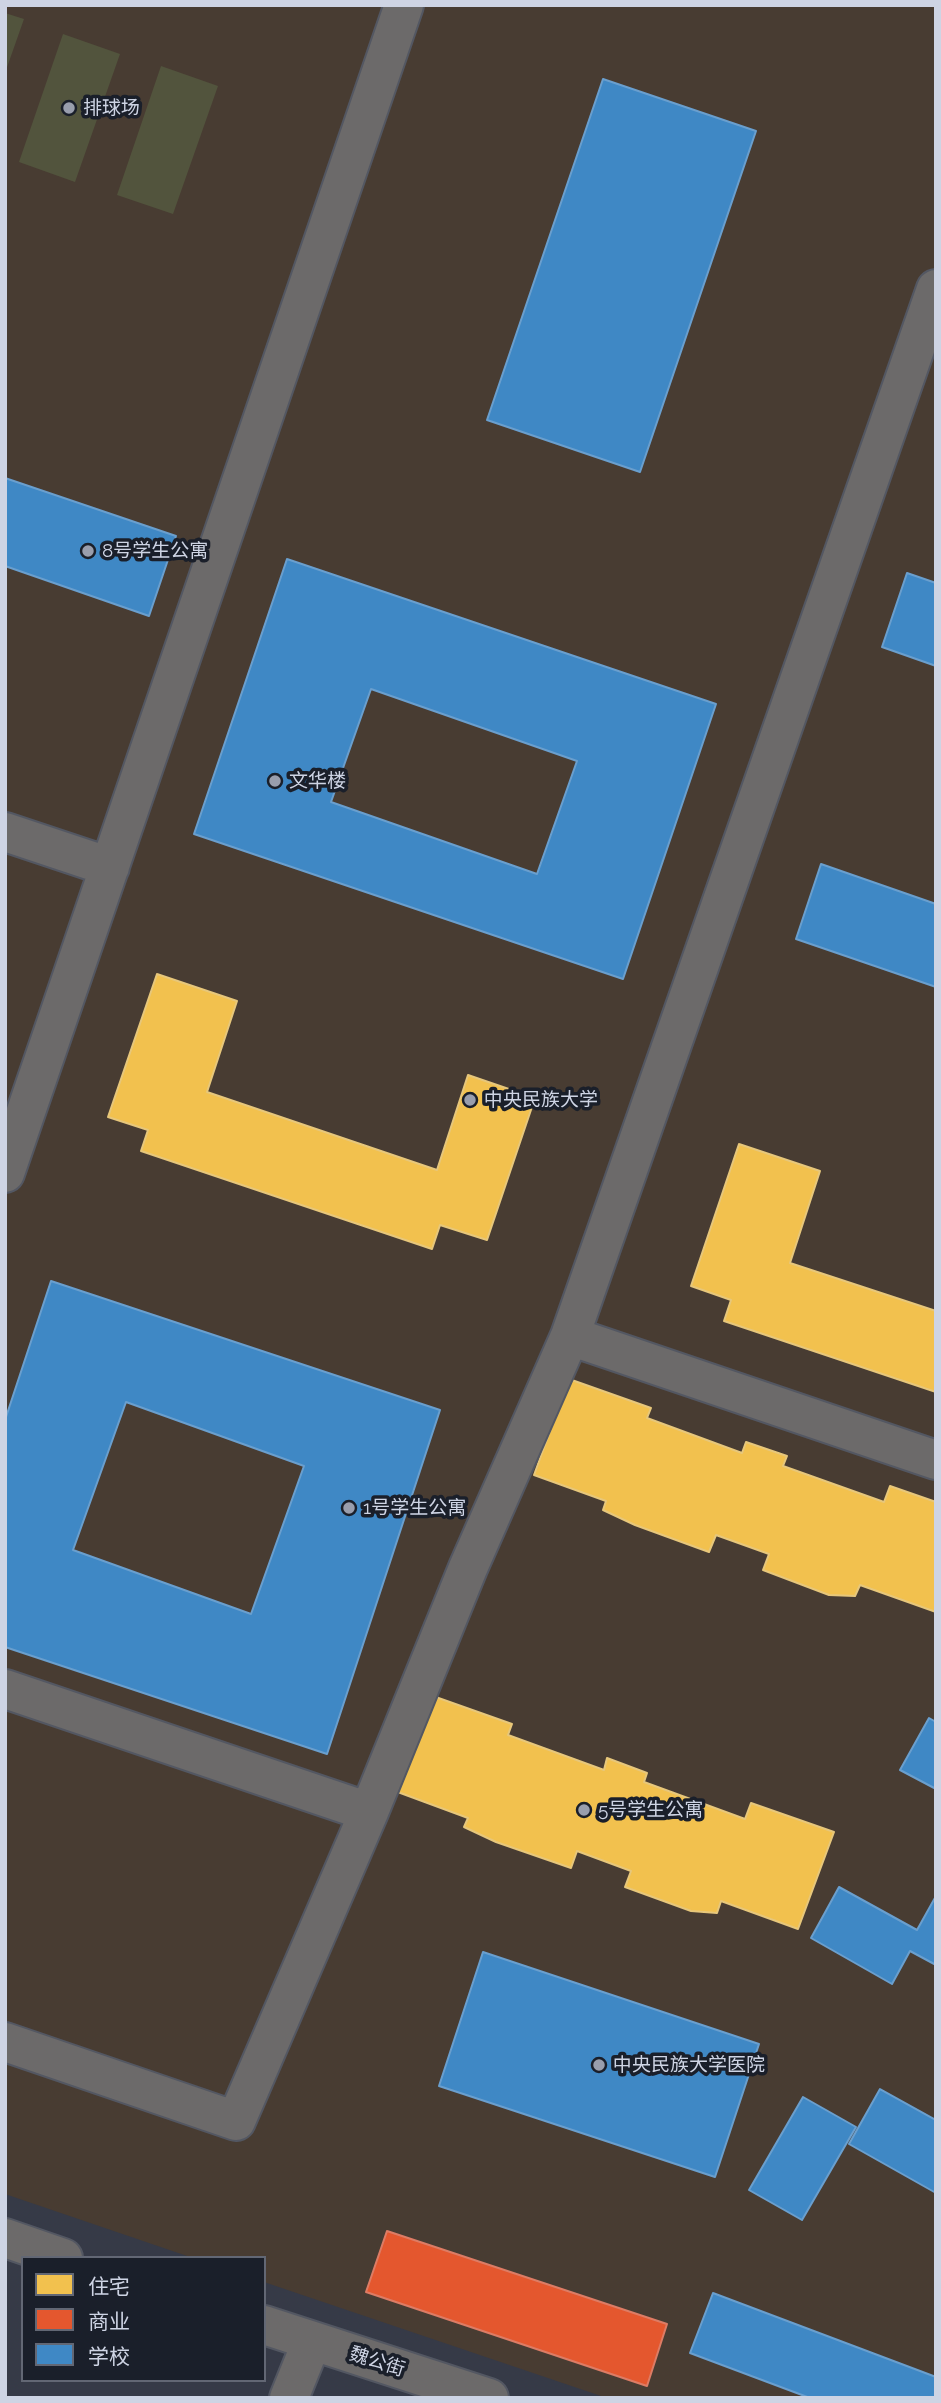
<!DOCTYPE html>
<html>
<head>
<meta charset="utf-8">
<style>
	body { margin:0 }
	#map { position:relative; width:941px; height:2403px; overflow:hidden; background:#363a47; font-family:Raleway,"Noto Sans SC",sans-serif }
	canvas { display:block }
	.frame { position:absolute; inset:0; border:7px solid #ced4e4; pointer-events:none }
	.legend { position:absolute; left:21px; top:2256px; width:245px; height:126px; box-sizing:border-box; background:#1a1f2a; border:2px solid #626774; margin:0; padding:9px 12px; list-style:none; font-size:21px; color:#ced4e4 }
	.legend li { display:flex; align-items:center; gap:14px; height:35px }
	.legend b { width:35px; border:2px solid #626774 }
</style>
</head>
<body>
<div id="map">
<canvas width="941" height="2403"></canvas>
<div class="frame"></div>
<ul class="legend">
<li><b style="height:19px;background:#f2c14e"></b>住宅</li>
<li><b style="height:19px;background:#e4572e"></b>商业</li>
<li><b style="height:19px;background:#3f88c5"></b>学校</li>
</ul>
</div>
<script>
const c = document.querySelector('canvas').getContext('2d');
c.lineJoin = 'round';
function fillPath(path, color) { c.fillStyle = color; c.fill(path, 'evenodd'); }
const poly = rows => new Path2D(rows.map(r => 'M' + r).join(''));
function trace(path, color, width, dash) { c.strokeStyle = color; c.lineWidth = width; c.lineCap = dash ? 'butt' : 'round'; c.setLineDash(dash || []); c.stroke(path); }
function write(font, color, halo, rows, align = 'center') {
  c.font = font + ' Raleway,"Noto Sans SC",sans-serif'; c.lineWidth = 7; c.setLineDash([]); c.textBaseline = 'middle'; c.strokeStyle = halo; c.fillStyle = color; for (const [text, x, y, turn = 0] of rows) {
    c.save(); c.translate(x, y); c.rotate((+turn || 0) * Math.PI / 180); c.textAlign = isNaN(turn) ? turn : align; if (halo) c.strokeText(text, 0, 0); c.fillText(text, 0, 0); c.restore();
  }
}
fillPath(poly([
	[5,5,936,5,936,2398,607,2398,264,2282,264,2258,193,2258,5,2194]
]), '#483c32');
fillPath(poly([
	[5,13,24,19,5,73],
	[63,34,120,54,75,182,19,162],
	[161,66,218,86,173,214,117,195]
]), '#52543d');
const homes = poly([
	[157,974,237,1001,207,1092,437,1170,468,1075,535,1098,487,1240,440,1225,432,1249,141,1151,148,1130,108,1117,157,974],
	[739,1144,820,1171,790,1263,936,1311,936,1392,724,1321,731,1300,691,1286,739,1144],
	[569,1379,651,1408,647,1418,742,1453,746,1442,787,1456,783,1466,884,1502,890,1486,936,1502,936,1612,860,1585,855,1596,829,1595,763,1570,769,1554,716,1535,709,1552,635,1525,603,1510,606,1501,534,1475,569,1379],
	[430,1695,512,1724,508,1735,604,1770,607,1758,647,1773,644,1782,745,1819,751,1803,834,1832,798,1929,721,1901,717,1913,691,1911,625,1887,631,1871,577,1851,571,1868,496,1842,464,1827,468,1818,395,1791,430,1695]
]);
fillPath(homes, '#f2c14e');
trace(homes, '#e7c77b', 2);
const shops = poly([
	[387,2231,667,2324,647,2386,366,2292,387,2231]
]);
fillPath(shops, '#e4572e');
trace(shops, '#dd7c65', 2);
const schools = poly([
	[603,79,756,131,640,472,487,420,603,79],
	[5,478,176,536,149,616,5,566,5,478],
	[287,559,716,704,623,979,194,834,287,559],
	[371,689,577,761,537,874,331,802,371,689],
	[907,573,936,583,936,666,882,647,907,573],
	[821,864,936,904,936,987,796,939,821,864],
	[51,1281,440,1410,327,1754,5,1647,5,1420,51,1281],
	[126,1402,304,1466,251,1614,73,1550,126,1402],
	[929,1718,936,1722,936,1789,900,1770,929,1718],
	[839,1887,917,1930,936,1896,936,1965,910,1951,892,1984,811,1938,839,1887],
	[483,1952,759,2044,715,2177,439,2086,483,1952],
	[880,2089,936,2120,936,2193,849,2144,880,2089],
	[803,2097,856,2127,802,2220,749,2190,803,2097],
	[713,2293,936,2377,936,2398,810,2398,690,2353,713,2293]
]);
fillPath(schools, '#3f88c5');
trace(schools, '#6a9fce', 2);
const minor = poly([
	[5,832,110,867],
	[5,1173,404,5],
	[570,1336,936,1460],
	[5,1689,369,1812],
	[5,2042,236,2121,369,1812,468,1568,570,1336,936,289],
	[5,2238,63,2258],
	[264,2325,489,2398],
	[289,2398,312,2341]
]);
trace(minor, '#535762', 42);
trace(minor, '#6c6a6a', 38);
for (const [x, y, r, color] of [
	[69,108,7,"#999ead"],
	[88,551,7,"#999ead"],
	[275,781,7,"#999ead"],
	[470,1100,7,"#999ead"],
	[349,1508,7,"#999ead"],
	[584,1810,7,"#999ead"],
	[599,2065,7,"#999ead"]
]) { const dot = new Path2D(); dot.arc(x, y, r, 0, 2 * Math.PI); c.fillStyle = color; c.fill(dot); trace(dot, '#1a1f2a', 2.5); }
write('19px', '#ced4e4', '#1a1f2a', [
	["排球场",83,108],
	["8号学生公寓",102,551],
	["文华楼",289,781],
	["中央民族大学",484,1100],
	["1号学生公寓",363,1508],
	["5号学生公寓",598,1810],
	["中央民族大学医院",613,2065]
], 'left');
write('19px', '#ced4e4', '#1a1f2a', [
	["魏公街",377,2362,18]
]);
</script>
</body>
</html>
